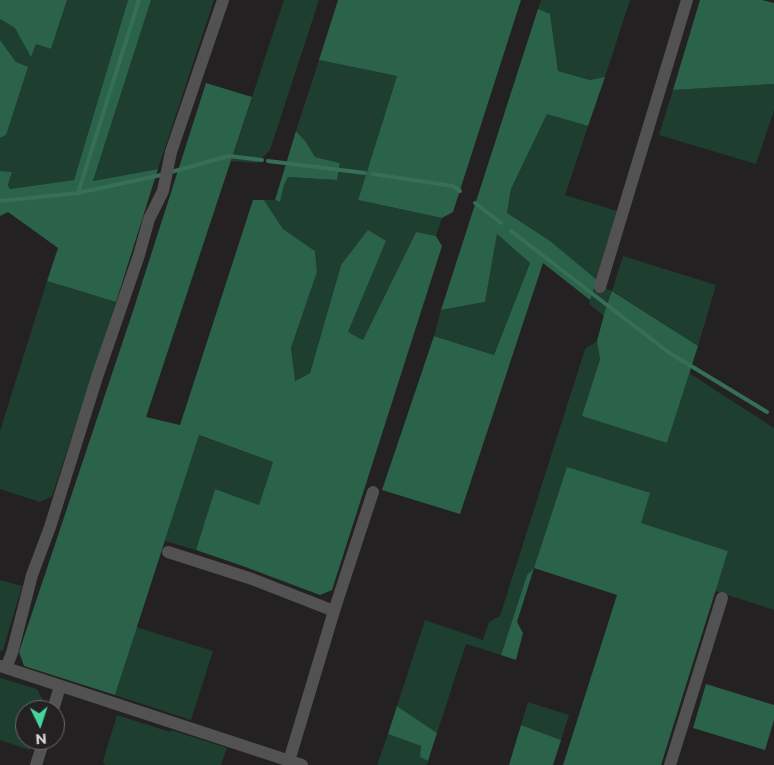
<!DOCTYPE html>
<html>
<head>
<meta charset="utf-8">
<style>
	body { margin:0 }
	#map { position:relative; width:774px; height:765px; overflow:hidden; background:#242123; font-family:Montserrat,sans-serif }
	canvas { display:block }
	.north { position:absolute; left:15px; top:700px; width:50px; height:50px; box-sizing:border-box; background:#242123; border:1px solid #6c696b; border-radius:50%; rotate:176deg; font-size:14px; font-weight:700; line-height:20px; text-align:center; color:#d7d5d6 }
	.north::after { content:''; display:block; margin:auto; width:18px; height:22px; background:#47d49d; clip-path:polygon(50% 0,100% 100%,50% 72%,0 100%) }
</style>
</head>
<body>
<div id="map">
<canvas width="774" height="765"></canvas>
<div class="north">N</div>
</div>
<script>
const c = document.querySelector('canvas').getContext('2d');
c.lineJoin = 'round';
function fillPath(path, color) { c.fillStyle = color; c.fill(path, 'evenodd'); }
const poly = rows => new Path2D(rows.map(r => 'M' + r).join(''));
function trace(path, color, width, dash) { c.strokeStyle = color; c.lineWidth = width; c.lineCap = dash ? 'butt' : 'round'; c.setLineDash(dash || []); c.stroke(path); }
fillPath(poly([
	[67,0,128,0,74,180,10,189,8,185,12,172,0,171,0,138,6,135,16,62,0,40,0,19,15,28,36,44,51,49],
	[151,0,214,0,158,169,93,181],
	[284,0,319,0,270,150,257,163,231,161],
	[541,0,630,0,605,77,590,80,558,71,550,15,538,9],
	[319,60,397,76,358,200,442,218,436,236,416,232,363,340,348,332,386,241,341,265,310,373,294,381,291,348,317,272,315,251,283,229,264,200,275,200,280,202,284,185,288,177,337,180,340,163,315,157,306,142,296,131],
	[774,84,774,110,756,164,659,135,673,90],
	[547,114,588,126,565,195,617,211,603,287,612,291,623,256,716,285,698,346,613,291,604,316,589,304,597,280,507,214,511,189],
	[497,234,530,263,494,355,434,336,441,310,485,302],
	[47,281,116,302,52,496,40,502,0,489,0,431],
	[597,341,600,358,583,416,667,443,689,373,774,428,774,610,715,591,728,551,640,523,650,493,534,568,527,575,501,655,466,644,437,733,397,706,425,620,483,640,489,622,500,616,585,349],
	[198,435,273,462,259,505,215,489,196,550,165,541],
	[0,580,22,586,3,650,0,651],
	[136,627,213,651,191,720,115,695],
	[0,678,37,689,45,704,43,710,25,710,25,740,33,740,30,750,0,740],
	[528,702,569,715,561,740,521,725],
	[117,715,170,732,171,730,227,748,221,765,105,765,103,761],
	[388,734,421,746,420,757,428,761,427,765,377,765]
]), '#1e3e30');
fillPath(poly([
	[0,0,67,0,51,49,36,44,31,57,15,28,0,19],
	[128,0,151,0,93,181,158,169,116,302,47,281,58,248,8,212,0,216,0,171,12,172,8,185,10,189,74,180],
	[338,0,521,0,453,212,442,218,358,200,397,76,319,60],
	[700,0,762,0,774,3,774,84,673,90],
	[538,9,550,14,558,71,590,80,605,77,588,126,547,114,511,189,507,213,550,241,597,280,590,300,543,263,460,514,382,490,434,336,494,355,530,263,497,234,485,302,441,310],
	[0,40,16,62,28,67,6,135,0,138],
	[206,83,252,97,146,417,180,425,253,200,264,200,283,229,315,251,317,272,291,348,295,381,310,373,341,265,368,230,386,241,348,332,363,340,416,232,436,236,442,246,332,590,320,595,240,565,196,550,215,489,259,505,273,462,199,435,115,695,24,666,19,652,133,311],
	[296,131,306,142,315,157,340,163,337,180,288,177,284,185,280,202,275,200],
	[612,291,698,346,667,443,582,416,600,359,597,341,605,311],
	[567,467,650,493,641,523,728,551,661,765,563,765,617,595,534,568,517,622,523,633,516,660,501,655,527,575,534,568],
	[706,684,774,705,774,720,765,750,693,728],
	[397,706,437,733,428,761,420,757,421,746,388,734],
	[521,725,561,740,553,765,509,765]
]), '#2a624a');
trace(poly([
	[268,161,365,173],
	[171,172,229,156,262,160],
	[373,174,453,186,460,191],
	[78,193,139,0],
	[0,201,78,193,161,175],
	[475,203,501,223],
	[511,231,668,352,767,412]
]), '#366e56', 4);
trace(poly([
	[600,287,687,0],
	[168,552,252,579,334,611],
	[0,666,302,765],
	[6,668,12,653,32,575,50,527,97,377,139,255,149,219,163,191,171,152,223,0],
	[53,710,60,686],
	[289,761,334,611,373,492],
	[36,765,44,740],
	[670,765,722,598]
]), '#535253', 12);
</script>
</body>
</html>
